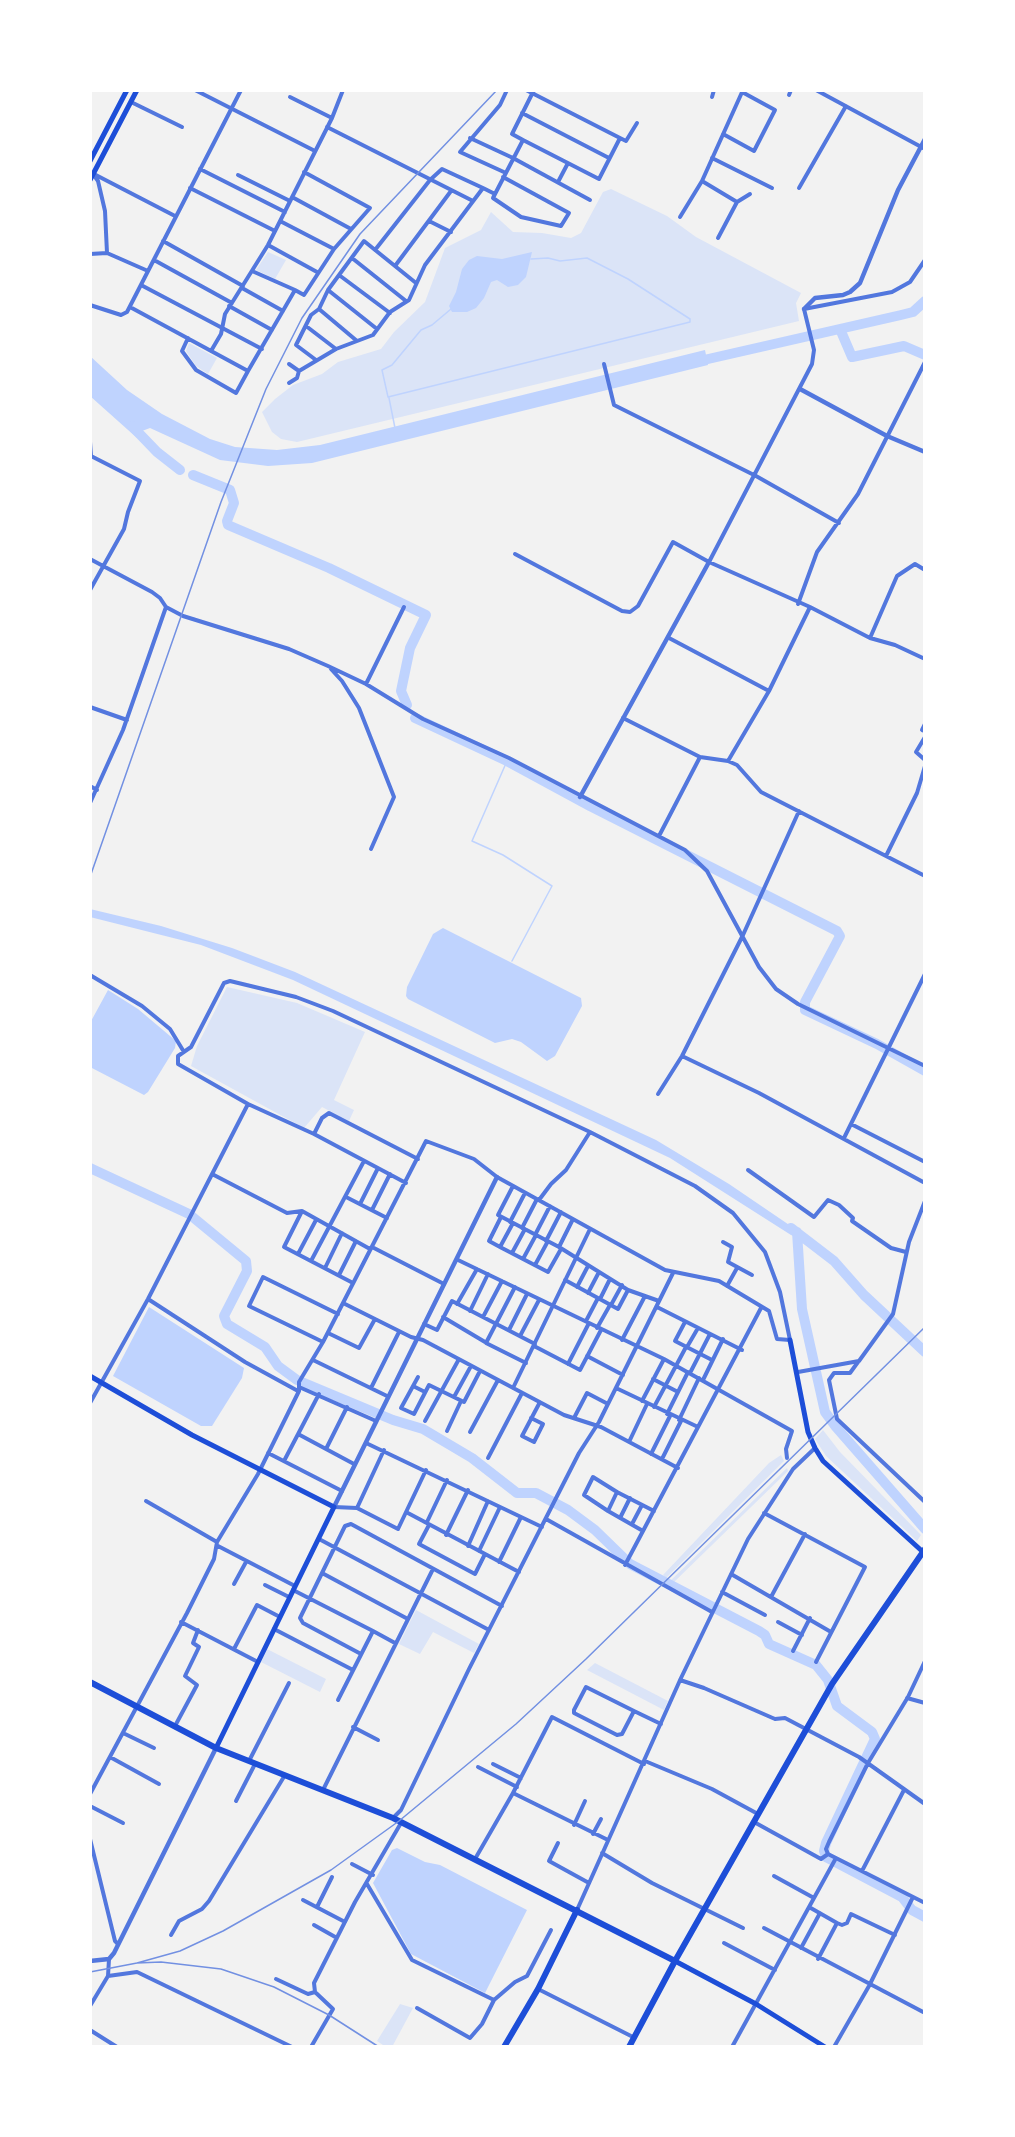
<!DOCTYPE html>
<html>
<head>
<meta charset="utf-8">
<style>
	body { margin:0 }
	#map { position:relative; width:1015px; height:2137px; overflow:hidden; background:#f2f2f2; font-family:"Work Sans",sans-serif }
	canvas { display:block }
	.frame { position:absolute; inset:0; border:92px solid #fff; pointer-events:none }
</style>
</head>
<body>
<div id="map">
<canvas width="1015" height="2137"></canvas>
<div class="frame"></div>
</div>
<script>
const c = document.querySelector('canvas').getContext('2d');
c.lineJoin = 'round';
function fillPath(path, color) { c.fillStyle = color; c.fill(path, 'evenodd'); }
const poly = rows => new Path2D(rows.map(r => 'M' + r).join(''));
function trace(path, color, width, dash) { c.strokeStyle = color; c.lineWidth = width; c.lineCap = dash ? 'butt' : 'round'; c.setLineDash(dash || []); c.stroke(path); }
fillPath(poly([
	[611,189,667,216,696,237,801,293,796,303,799,321,297,442,281,439,272,432,262,412,275,399,293,385,322,374,338,362,381,349,394,332,425,302,445,248,481,230,491,212,513,232,542,233,571,238,581,233,603,192],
	[268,252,286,260,275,279,256,270],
	[189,343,217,358,208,374,196,366,186,351],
	[227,987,297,1003,365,1032,334,1100,354,1110,349,1121,322,1107,304,1128,191,1066,197,1046],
	[823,1430,840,1452,921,1535,917,1541,826,1456,815,1439],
	[781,1455,784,1461,666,1578,663,1575,769,1463],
	[787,1468,788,1471,672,1584,669,1582],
	[416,1610,479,1644,474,1653,433,1632,420,1654,399,1644],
	[267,1649,326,1679,320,1692,261,1662],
	[595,1663,668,1701,664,1710,587,1670],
	[400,2004,413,2008,392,2047,386,2047,377,2041]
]), '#dbe4f7');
fillPath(poly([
	[532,252,526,277,518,285,508,287,497,280,491,282,484,298,476,308,467,312,452,312,449,306,456,292,462,269,469,260,477,256,502,259],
	[705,350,708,365,312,463,268,466,220,460,150,428,142,431,137,438,90,396,90,356,127,390,162,414,210,439,235,447,277,450,320,445],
	[90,909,161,926,232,948,295,972,656,1140,729,1184,804,1235,801,1239,791,1235,670,1158,293,980,201,945,90,917],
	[443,928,581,998,582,1006,555,1056,547,1061,521,1042,512,1039,495,1043,408,999,406,996,407,987,433,934],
	[108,990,138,1009,176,1041,175,1048,148,1092,144,1095,90,1067,90,1023],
	[149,1307,244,1368,242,1378,212,1426,201,1426,113,1376],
	[397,1848,425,1862,440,1865,527,1910,485,1993,411,1954,373,1883,392,1850]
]), '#bfd3fe');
trace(poly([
	[451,309,432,325,421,330,392,365,382,370,388,397,690,322,690,319,628,279,587,258,560,261,548,258,531,259],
	[389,398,395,428],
	[507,761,472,841,503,855,552,886,512,961]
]), '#bfd3fe', 1.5);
trace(poly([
	[840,329,852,357,904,346,925,355],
	[695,362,901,315,913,312,925,301],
	[132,426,157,452,180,470],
	[193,475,230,490,234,503,227,521,228,525,329,568,426,615,410,648,401,691,407,705],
	[415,718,507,761,590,806,837,931,840,936,805,1002,805,1010,877,1044,925,1071],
	[90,1168,189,1214,246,1261,247,1271,224,1316,227,1324,265,1347,278,1366,297,1380,393,1420,423,1429,472,1458,517,1493,536,1493,568,1510,595,1530,630,1564,759,1631,765,1635,769,1644,816,1665,828,1680,837,1706,872,1732,875,1739,826,1843,824,1851,826,1857,902,1897,912,1910,925,1917],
	[791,1228,834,1261,864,1295,925,1352],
	[797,1232,802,1309,825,1412,836,1427,925,1529]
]), '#bfd3fe', 10);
trace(poly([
	[195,90,315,151],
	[816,90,925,149],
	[789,95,791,90],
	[290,97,332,118],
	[712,97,714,90],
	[131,102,182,127],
	[522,113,609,158],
	[327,127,473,201],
	[723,134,754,151,775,110,742,92],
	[470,138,513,158,590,200],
	[620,138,626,141,637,123],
	[523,140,599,179,620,138,526,90],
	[712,158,772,188],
	[200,169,285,212],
	[90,172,175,216],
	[506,173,460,152,500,105,507,90],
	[93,174,98,181,105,211,107,253,148,271],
	[238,175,290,201],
	[702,181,737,202,718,238],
	[558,182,568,163],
	[190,188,275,231],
	[799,188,846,106],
	[495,194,493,198,521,217,561,226,569,213,503,177],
	[292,197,351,229],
	[737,202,750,194],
	[680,217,702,181,743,90],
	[280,221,334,249,370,208,304,172],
	[429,221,451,232],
	[163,241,243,286],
	[268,245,317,272],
	[375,250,430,180,442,169,483,188],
	[90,254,107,253],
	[352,258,406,301],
	[154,260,232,303],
	[395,266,451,191],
	[339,275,390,313],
	[141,285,262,349],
	[242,288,283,311],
	[295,290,304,295,334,249],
	[328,290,377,329],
	[90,305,121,315,127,312,241,90],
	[229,306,272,330],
	[130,307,248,371,295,290,252,271],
	[319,309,357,341],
	[306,326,336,349],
	[188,338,182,351,196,370,236,393,248,371],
	[211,351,221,334,225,314,268,245,332,118,343,90],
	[316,360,296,345,311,315,319,309,328,290,364,241,416,283],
	[289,364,299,371,297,378,289,383],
	[604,364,614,405,756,476,839,523],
	[299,371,336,349,373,335,390,312,409,300,425,265,483,188,495,194,523,140,512,134,534,90],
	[90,442,91,456,140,481,128,512,124,529,90,590],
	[515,554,622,611,630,612,638,606,673,542,709,562,810,607,870,638,895,645,925,659],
	[90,559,152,592,160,598,166,607,183,616,289,649,328,666,366,684,423,719,509,758,685,850,707,871,759,967,776,989,798,1004,925,1066],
	[709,562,812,364,814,350,804,309,892,292,910,282,925,260],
	[798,604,817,552,858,494,925,362],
	[669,638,769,691],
	[870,638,897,576,915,564,925,570],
	[331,669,342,681,359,708,394,797,371,849],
	[366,684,404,607],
	[90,707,127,720],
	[623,718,700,757,728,761,737,765,761,792,925,876],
	[925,724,922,730,925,731],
	[925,737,916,752,925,760],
	[728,761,769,691,810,607],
	[90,786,97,790],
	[90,803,123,730,166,607],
	[659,836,700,757],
	[886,856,917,793,925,766],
	[90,975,142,1006,170,1029,184,1052],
	[682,1056,759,1093,925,1183],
	[658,1094,682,1056,743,935,799,811],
	[248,1104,314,1134,322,1118,329,1113,418,1159],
	[851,1124,925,1162],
	[314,1134,406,1183],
	[844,1138,925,974],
	[748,1170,814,1217,828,1200,839,1205,853,1218,852,1221,891,1248,906,1252],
	[212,1174,287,1213,302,1211,370,1249],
	[513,1186,498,1215,559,1247,628,1290,659,1301],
	[346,1197,387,1218],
	[539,1200,551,1184,566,1170,590,1132],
	[360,1204,378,1168],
	[372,1210,390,1174],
	[302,1211,284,1247,353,1283],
	[501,1217,489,1241,500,1247,548,1272,561,1249],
	[510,1222,525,1193],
	[522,1228,537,1199],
	[535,1235,550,1206],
	[546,1241,561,1212],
	[723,1242,732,1247,728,1262,752,1275],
	[372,1247,444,1284],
	[500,1247,513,1223],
	[559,1247,573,1219],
	[512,1253,525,1229],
	[298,1254,316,1220],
	[523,1259,536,1235],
	[458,1260,664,1359,792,1431,786,1449,787,1458],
	[311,1261,364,1161],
	[535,1265,548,1241],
	[325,1268,342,1233],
	[339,1275,356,1241],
	[565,1280,618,1309,628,1290],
	[727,1286,737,1268],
	[515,1287,486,1343,526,1363],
	[577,1287,588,1266],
	[588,1293,599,1272],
	[148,1299,245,1362,298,1391],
	[600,1299,610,1279],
	[343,1303,411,1337,423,1340,564,1415,601,1427,678,1468],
	[457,1304,477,1269],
	[611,1305,622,1285],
	[657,1307,742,1350],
	[470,1311,488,1274],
	[443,1317,485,1342],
	[483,1317,502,1281],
	[586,1321,598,1298],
	[685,1322,675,1341,712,1360],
	[424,1324,437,1330,452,1301,535,1344],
	[597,1328,610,1305],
	[509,1330,527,1294],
	[328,1333,359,1348,375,1319],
	[520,1336,539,1300],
	[622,1340,645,1296],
	[323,1342,249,1306,263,1277,338,1314],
	[534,1346,580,1370,601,1330],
	[687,1347,698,1328],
	[587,1356,623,1375],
	[313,1360,387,1396],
	[858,1362,850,1373,834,1373,829,1380,837,1419,925,1502],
	[568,1364,589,1323],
	[798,1372,859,1361,893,1314,909,1242,925,1201],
	[690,1373,710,1334],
	[418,1377,401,1408,414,1414,429,1385,464,1402,480,1371],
	[653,1379,678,1392],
	[703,1380,723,1339],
	[413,1386,425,1392],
	[299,1387,376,1421],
	[371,1388,399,1332],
	[513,1388,590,1229],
	[616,1388,698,1427],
	[454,1397,471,1366],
	[642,1401,664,1359],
	[90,1403,148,1299,248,1104,178,1064,178,1056,191,1047,224,983,230,981,296,997,333,1011,590,1132,695,1186,733,1213,765,1252,780,1292,790,1340,777,1339,769,1311,719,1281,665,1270,497,1177,474,1159,426,1141,323,1342,299,1382,299,1391,258,1474,217,1542,214,1559,187,1613,90,1794],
	[654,1407,686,1347],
	[667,1414,688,1372],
	[531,1418,543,1424,534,1442,522,1436,540,1402],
	[574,1418,587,1393,608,1404],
	[679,1420,699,1378],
	[425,1421,459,1359],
	[447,1431,461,1401],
	[470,1432,498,1380],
	[298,1434,354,1464],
	[629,1442,647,1404],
	[366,1443,542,1527],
	[326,1449,347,1407],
	[268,1453,342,1491],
	[651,1454,670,1416],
	[488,1458,522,1393],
	[662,1459,681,1421],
	[284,1461,319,1394],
	[146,1501,217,1542],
	[334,1507,357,1508,398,1529,426,1470],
	[357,1508,384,1450],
	[608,1511,584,1495,593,1477,617,1492],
	[406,1512,519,1572],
	[764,1513,865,1567,816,1662],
	[620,1518,630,1498],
	[546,1519,712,1612],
	[427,1522,447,1480],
	[632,1524,642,1505],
	[429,1525,419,1544,475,1574,485,1554],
	[643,1531,608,1511,617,1492,654,1511],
	[446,1535,468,1490],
	[319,1539,489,1630],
	[218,1546,295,1586],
	[468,1546,488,1501],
	[479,1551,500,1507],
	[499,1562,521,1517],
	[625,1565,761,1308],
	[322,1573,406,1618],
	[731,1574,831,1632],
	[234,1584,246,1562],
	[265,1585,289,1597],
	[293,1590,373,1631],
	[722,1592,765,1615],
	[771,1597,805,1534],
	[181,1622,258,1662],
	[778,1622,802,1635],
	[274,1629,353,1670],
	[234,1649,257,1605,280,1617],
	[793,1651,810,1618],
	[361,1654,303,1623,300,1618,345,1526,351,1524,502,1606],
	[680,1680,704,1688,775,1719,785,1718,859,1757,925,1804],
	[907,1698,925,1703],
	[338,1700,373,1631,395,1643],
	[634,1711,622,1734,617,1735,574,1713,574,1710,586,1687,634,1711,661,1724],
	[175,1726,197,1685,185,1676,199,1647,193,1643,198,1630],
	[353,1727,378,1740],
	[123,1733,154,1748],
	[110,1757,159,1784],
	[249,1761,289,1683],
	[645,1761,712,1789,758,1814],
	[493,1764,521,1778],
	[478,1767,517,1787],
	[323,1790,433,1569],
	[513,1793,608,1840],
	[236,1801,255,1764],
	[90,1806,123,1823],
	[393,1818,401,1810,469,1669,579,1453,599,1422,673,1273],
	[754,1822,821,1859,828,1854],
	[574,1825,585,1801],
	[593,1834,601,1819],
	[90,1839,115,1941,118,1944],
	[558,1843,549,1861,589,1883],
	[602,1853,652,1883,743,1928],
	[828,1854,826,1849,829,1842,868,1763,908,1697,925,1661],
	[828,1854,925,1903],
	[475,1859,513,1793,552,1717,644,1764],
	[352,1864,373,1875],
	[862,1871,904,1790],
	[774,1876,814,1898],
	[367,1884,412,1960,494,2000],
	[303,1900,345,1922],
	[317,1907,332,1877],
	[809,1907,837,1923,818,1959],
	[577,1910,681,1678,748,1539,793,1469,815,1448],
	[837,1923,842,1925,847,1923,851,1914,895,1935],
	[314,1925,337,1938],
	[764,1928,925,2013],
	[171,1935,179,1921,202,1909,209,1901,285,1775],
	[724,1943,775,1970],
	[801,1948,820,1913],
	[108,1976,137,1972,292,2047],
	[276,1979,308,1994,315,1992],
	[538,1989,633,2037],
	[90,2006,108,1976,109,1959],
	[417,2008,470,2038,482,2024,494,2000,515,1982,527,1976,551,1930],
	[90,2030,117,2047],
	[311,2047,333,2009,315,1992,314,1983,355,1902,401,1823],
	[732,2047,836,1858],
	[834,2047,869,1986,913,1897]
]), '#5277de', 4);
trace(poly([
	[804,309,815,298,843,295,850,292,860,283,898,190,925,139],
	[800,389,887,436,925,452],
	[580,797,709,562],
	[334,1507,497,1177],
	[90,1961,109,1959,114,1953,216,1748]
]), '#5277de', 4.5);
trace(poly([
	[790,1340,808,1432,815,1448,823,1461,923,1552],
	[675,1961,756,2004,825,2047]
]), '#1d4ed8', 5);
trace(poly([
	[90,161,127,90],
	[90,180,137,90],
	[90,1376,192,1435,334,1507,216,1748]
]), '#1d4ed8', 5);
trace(poly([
	[90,1682,216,1748,393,1818,675,1961],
	[504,2047,538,1989,577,1910],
	[629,2047,675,1961,832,1684,925,1549]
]), '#1d4ed8', 6);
trace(poly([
	[90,877,221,502,266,389,302,318,360,234,497,90],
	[137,1963,180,1951,223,1931,331,1870,399,1821,516,1724,586,1659,925,1327],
	[90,1972,137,1963,161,1962,221,1969,274,1987,329,2015,379,2047]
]), '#7290e2', 1.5);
</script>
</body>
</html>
